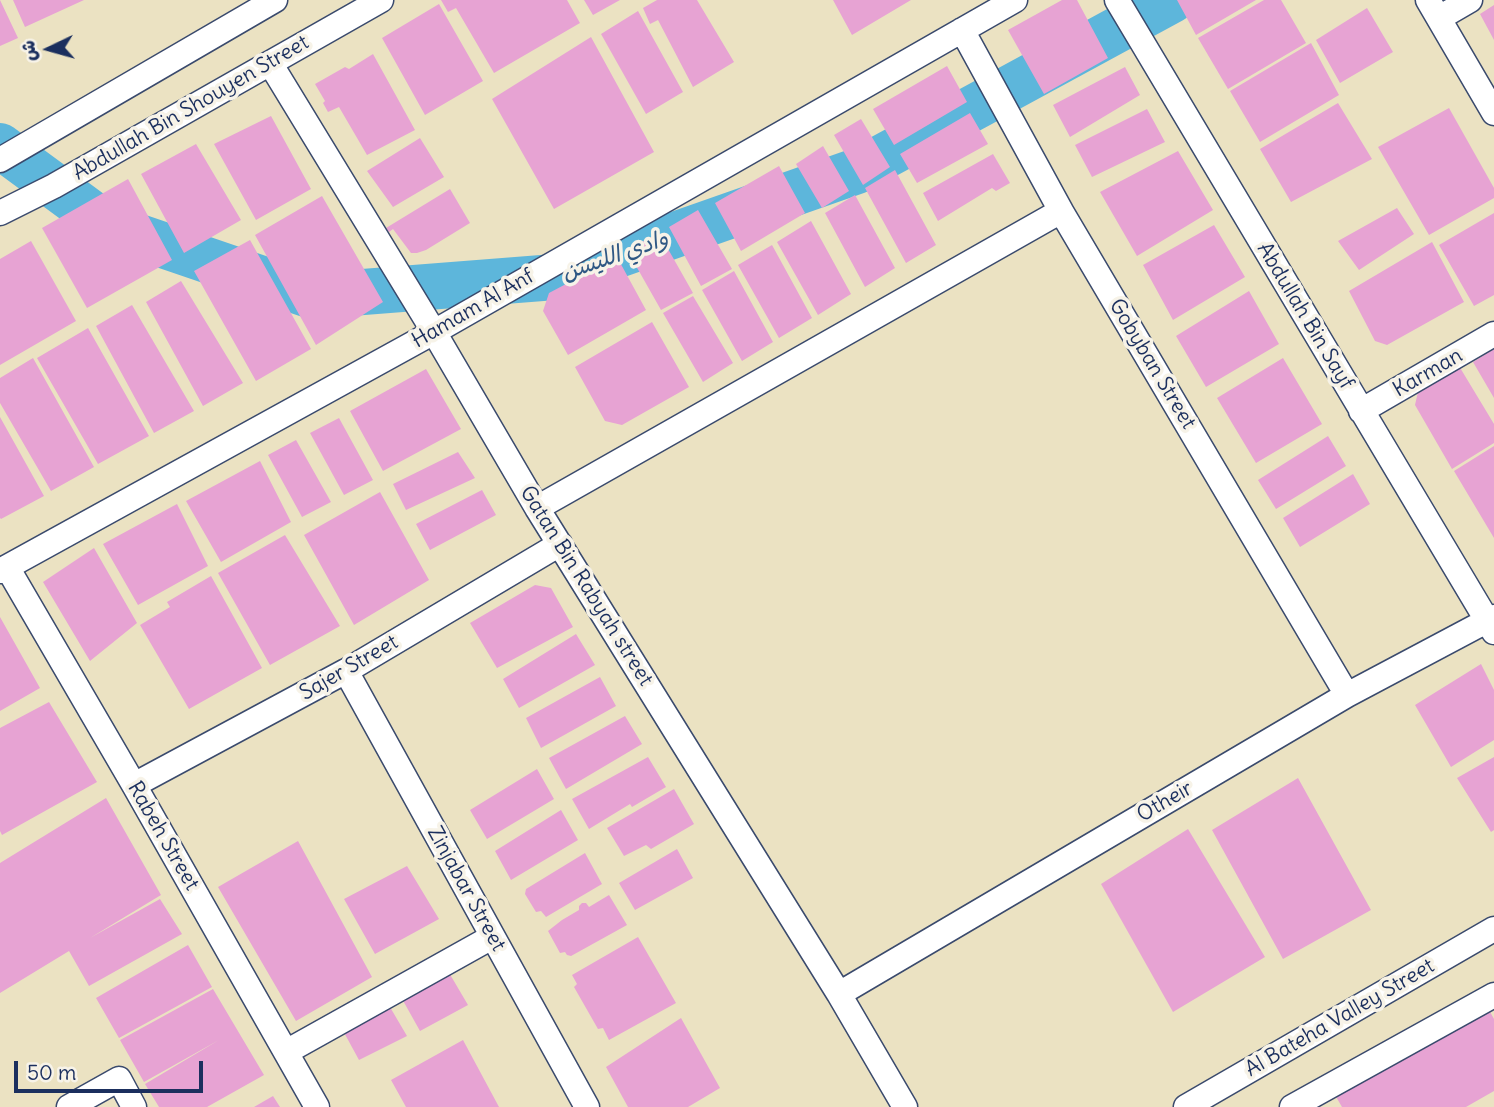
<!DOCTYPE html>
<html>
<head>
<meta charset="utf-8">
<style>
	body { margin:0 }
	#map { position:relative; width:1494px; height:1107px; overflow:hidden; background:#ebe2c2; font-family:Delius,"Playpen Sans Arabic",sans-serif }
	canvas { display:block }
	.north { position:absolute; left:14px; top:14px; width:70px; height:70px; -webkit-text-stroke:5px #f7f3e8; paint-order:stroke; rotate:265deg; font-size:19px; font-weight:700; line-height:28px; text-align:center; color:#1b2f5e }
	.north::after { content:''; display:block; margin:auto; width:24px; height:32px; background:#1b2f5e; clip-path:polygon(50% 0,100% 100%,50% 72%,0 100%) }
	.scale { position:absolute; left:14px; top:1061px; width:189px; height:32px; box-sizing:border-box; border:4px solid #1b2f5e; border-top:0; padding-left:9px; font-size:21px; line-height:24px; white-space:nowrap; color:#1b2f5e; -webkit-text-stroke:5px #f7f3e8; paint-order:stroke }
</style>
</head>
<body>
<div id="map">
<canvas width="1494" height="1107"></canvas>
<div class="north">ش</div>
<div class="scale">50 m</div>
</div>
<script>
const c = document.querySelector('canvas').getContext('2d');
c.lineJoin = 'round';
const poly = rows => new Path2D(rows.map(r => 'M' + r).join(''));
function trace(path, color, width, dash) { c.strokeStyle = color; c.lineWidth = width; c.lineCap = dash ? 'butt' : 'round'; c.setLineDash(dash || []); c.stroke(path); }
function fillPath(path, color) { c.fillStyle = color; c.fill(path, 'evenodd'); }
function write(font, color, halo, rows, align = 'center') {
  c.font = font + ' Delius,"Playpen Sans Arabic",sans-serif'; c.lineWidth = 7; c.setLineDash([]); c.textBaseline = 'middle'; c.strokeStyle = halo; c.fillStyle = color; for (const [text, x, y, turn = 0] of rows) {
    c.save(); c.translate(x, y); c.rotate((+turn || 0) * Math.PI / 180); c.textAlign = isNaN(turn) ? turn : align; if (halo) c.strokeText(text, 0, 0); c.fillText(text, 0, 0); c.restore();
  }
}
trace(poly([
	[0,146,110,227,312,296,555,277,857,171,1172,0]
]), '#5db6db', 46);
fillPath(poly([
	[0,0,18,38,0,46],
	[13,0,84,0,25,27],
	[441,0,567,0,580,23,494,73,456,8,448,12],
	[584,0,620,0,593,15],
	[657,0,697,0,734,62,693,87,658,20,650,24,643,8],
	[833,0,911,0,852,35],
	[1062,0,1077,0,1108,58,1044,94,1008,30],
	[1177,0,1256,0,1196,35],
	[1264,0,1281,0,1306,43,1228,89,1198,38],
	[439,4,483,81,425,115,382,38],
	[1494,5,1494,40,1480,14],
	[1367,8,1393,52,1340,83,1316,40],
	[638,11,683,92,646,114,601,34],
	[591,37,654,152,554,209,492,99],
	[1311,43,1339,95,1260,142,1230,91],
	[373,54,415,130,367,155,339,107,328,112,323,103,325,101,315,84,345,67,349,69],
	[947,66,967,102,894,145,873,109],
	[1125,67,1140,95,1070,137,1053,105],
	[1338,103,1372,159,1291,202,1260,149],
	[1449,108,1494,188,1494,198,1429,235,1378,147],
	[1147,109,1165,142,1092,177,1075,145],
	[970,113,988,144,917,183,900,154],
	[271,116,311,189,256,220,214,144],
	[861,119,890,167,863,185,834,135],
	[420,138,444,177,393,207,367,171],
	[196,144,241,220,184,253,141,174],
	[823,146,849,191,822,208,796,164],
	[1178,151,1213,210,1137,256,1100,192],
	[993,154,1010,183,996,191,992,188,938,221,923,193],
	[779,166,805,213,741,251,715,203],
	[895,170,936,245,906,263,865,188],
	[128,179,172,260,87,308,42,228],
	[450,189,470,223,426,250,417,253,411,253,393,229,389,232,386,228],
	[855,195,895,268,865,287,825,213],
	[322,196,383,302,316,345,255,235],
	[1397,208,1414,234,1359,270,1338,241],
	[698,210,732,269,701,286,669,227],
	[1494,213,1494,295,1474,306,1439,245],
	[811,221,851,294,818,315,777,242],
	[1214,225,1245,277,1173,320,1143,265],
	[659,233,693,293,661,310,627,250],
	[250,240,311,349,256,381,194,271],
	[31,241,76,321,0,365,0,259],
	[1432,242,1464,302,1387,345,1375,341,1349,291],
	[772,245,812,318,779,338,738,265],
	[617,257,646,310,568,355,543,311,549,293],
	[734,271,773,342,742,361,702,290],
	[181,281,243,383,203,406,146,302],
	[1249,291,1279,344,1206,387,1176,336],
	[693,296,733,363,703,382,663,313],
	[132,305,194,411,154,433,96,326],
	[652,322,689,387,622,425,605,421,575,367],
	[88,328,149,436,98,464,37,358],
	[1494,349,1494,398,1473,362],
	[33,358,94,467,51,491,0,403,0,378],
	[1283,358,1322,424,1256,463,1217,398],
	[1459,366,1494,424,1494,443,1452,469,1415,405,1418,392],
	[426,369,461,429,383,471,350,411],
	[0,417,44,496,1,519,0,518],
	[339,418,373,480,344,495,310,433],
	[1328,436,1346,466,1276,509,1258,480],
	[296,440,331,502,302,517,268,455],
	[1494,446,1494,538,1454,471],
	[458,452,475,478,406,510,393,484],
	[260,461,291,522,221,562,186,501],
	[1353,474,1370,504,1300,547,1283,518],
	[482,490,496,515,430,550,416,524],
	[380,492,429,580,354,625,304,535],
	[177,504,208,566,138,605,103,544],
	[285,535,340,626,270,665,218,573],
	[94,548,137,623,90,661,43,582],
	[211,576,262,668,189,709,140,625,170,607,167,602],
	[535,585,551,588,573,627,497,668,470,623],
	[0,617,40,688,0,711],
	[576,634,595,665,519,708,503,679],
	[1481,664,1494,690,1494,740,1451,767,1415,705],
	[600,677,616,706,541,748,526,718],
	[49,702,97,782,2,835,0,831,0,728],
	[625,716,642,744,566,789,549,758],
	[648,757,666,787,632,807,630,804,589,829,572,799],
	[1494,757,1494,830,1491,832,1457,778],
	[537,769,554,799,487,839,470,810],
	[1298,778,1371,910,1283,959,1212,830],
	[674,789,694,824,651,849,646,845,624,856,607,828],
	[106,798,161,895,90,938,160,899,182,934,89,986,69,951,0,993,0,863],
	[561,810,578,840,511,880,495,851],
	[1188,829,1265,957,1173,1012,1101,884],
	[298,841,372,977,296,1021,218,887],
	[677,849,693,878,635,910,619,883],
	[585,853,602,884,546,917,541,911,536,912,525,894,526,889],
	[407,866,439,919,375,954,344,899],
	[609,895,627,925,571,956,567,955,565,952,560,953,548,931,562,920,579,910,579,906,582,903,586,903,589,907],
	[638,937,676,1003,609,1040,603,1028,598,1029,574,987,577,984,572,975],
	[188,945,212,987,119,1038,96,998],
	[448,971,468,1005,420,1031,401,997],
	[213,989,264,1075,207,1107,159,1107,145,1084,219,1040,144,1082,120,1040],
	[387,1002,407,1036,359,1060,341,1027],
	[1488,1008,1494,1019,1494,1091,1466,1107,1342,1107,1335,1095],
	[681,1018,720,1088,688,1107,628,1107,606,1067],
	[463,1040,499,1107,406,1107,391,1080],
	[273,1096,280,1107,254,1107]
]), '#e7a3d3');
const minor = poly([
	[1117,0,1494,632],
	[1428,0,1494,113],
	[1439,18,1470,0],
	[962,30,1061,211,1347,695],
	[270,63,434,332,537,508,839,994,905,1107],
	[0,160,275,0],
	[0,213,54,186,381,0],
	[1361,411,1494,334],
	[537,508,1061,211],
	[7,567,134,785,317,1107],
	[0,571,434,332,1015,0],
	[346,671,587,1107],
	[134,785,346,671,560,544],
	[839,994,1347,695,1494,617],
	[286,1052,492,937],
	[69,1107,119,1079,134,1107],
	[1186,1107,1494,929],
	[1292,1107,1494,995]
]);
trace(minor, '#3a4a6d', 27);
trace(minor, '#fff', 24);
write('21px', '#1b2f5e', '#f7f3e8', [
	["Abdullah Bin Shouyen Street",191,108,-30],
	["Hamam Al Anf",473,309,-30],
	["Abdullah Bin Sayf",1305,316,59],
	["Gobyban Street",1152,364,59],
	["Karman",1428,373,-30],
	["Gatan Bin Rabyah street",586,586,58],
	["Sajer Street",349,668,-30],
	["Otheir",1165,802,-30],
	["Rabeh Street",163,836,60],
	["Zinjabar Street",466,889,61],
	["Al Bateha Valley Street",1340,1018,-30]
]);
write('italic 23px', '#2f5884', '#f7f3e8', [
	["وادي الليسن",615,256,-19]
]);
</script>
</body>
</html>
